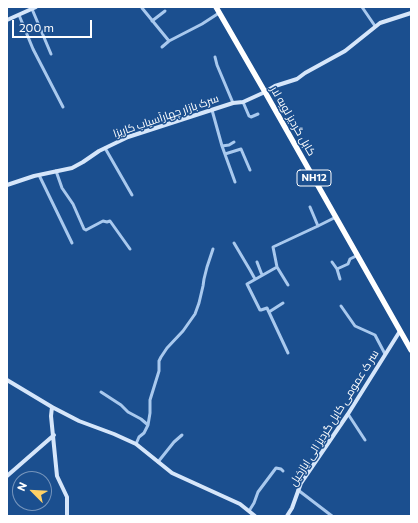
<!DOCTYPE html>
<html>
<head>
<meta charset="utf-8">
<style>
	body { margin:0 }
	#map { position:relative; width:418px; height:523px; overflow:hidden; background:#1b4f8f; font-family:Commissioner,sans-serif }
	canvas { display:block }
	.frame { position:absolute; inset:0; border:8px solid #fff; pointer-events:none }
	.north { position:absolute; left:12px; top:471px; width:40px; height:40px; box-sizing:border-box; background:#1b4f8f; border:1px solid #7695bc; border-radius:50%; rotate:294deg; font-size:11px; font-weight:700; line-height:16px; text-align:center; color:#fff }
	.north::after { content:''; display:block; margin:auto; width:14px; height:18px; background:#ffd166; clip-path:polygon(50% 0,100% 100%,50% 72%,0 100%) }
	.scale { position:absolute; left:12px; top:20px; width:80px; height:18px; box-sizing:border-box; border:2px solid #fff; border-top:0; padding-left:5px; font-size:12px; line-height:14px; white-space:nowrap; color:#fff; -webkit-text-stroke:3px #1b4f8f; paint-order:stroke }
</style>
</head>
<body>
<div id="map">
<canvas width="418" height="523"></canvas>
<div class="frame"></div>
<div class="north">N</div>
<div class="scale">200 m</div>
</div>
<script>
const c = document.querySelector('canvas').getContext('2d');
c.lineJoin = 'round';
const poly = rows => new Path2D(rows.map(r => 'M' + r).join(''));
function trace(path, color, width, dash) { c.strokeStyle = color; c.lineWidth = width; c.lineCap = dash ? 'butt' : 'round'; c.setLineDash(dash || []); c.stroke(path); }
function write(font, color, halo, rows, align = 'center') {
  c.font = font + ' Commissioner,Cairo,sans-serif'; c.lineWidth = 3; c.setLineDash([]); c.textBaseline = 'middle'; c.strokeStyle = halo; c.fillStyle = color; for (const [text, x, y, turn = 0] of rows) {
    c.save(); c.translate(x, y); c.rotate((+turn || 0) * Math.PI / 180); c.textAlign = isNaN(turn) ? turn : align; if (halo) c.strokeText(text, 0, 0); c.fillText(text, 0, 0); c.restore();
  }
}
trace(poly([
	[362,7,375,26],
	[142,8,169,41],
	[32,9,51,54],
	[19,15,33,49,63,107],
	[152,21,165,11],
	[162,47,169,41,202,24,219,13],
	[215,57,217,65,233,103],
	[243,102,249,116,251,117,258,114],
	[212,110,222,146,235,182],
	[222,146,229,145,234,142],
	[105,148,132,195],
	[225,154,241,149,250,170],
	[56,171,62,188,73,204,84,229,86,230,103,221,107,222,110,221,130,249],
	[39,175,72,243],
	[310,207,318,226],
	[234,243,250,270,255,279],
	[257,262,262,275],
	[332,262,337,269,340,279],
	[277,267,247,284,260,310,261,310,267,308,288,353],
	[337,269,348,264,350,259,358,255],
	[288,285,277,267,273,247,318,226,336,217],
	[341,306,355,326,375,335,385,354],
	[269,312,283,303],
	[101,392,121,405,128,412,141,419,148,425],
	[348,414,365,440],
	[136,444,139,437,144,433,148,425,150,413,150,400,159,371,159,361,161,357,167,348,183,331,195,314,199,303,203,286,204,279,207,267,213,249],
	[158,462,174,442,182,435],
	[298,490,332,516],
	[249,511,254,503,258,492,276,468,281,469,283,471]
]), '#a9c9ee', 3);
trace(poly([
	[7,20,36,7],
	[7,185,34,176,72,168,83,162,99,151,128,137,233,103,243,102,265,92,275,86,297,79,305,73,345,51,380,23,411,13],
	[7,380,52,407,51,416,57,476,67,497,67,516],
	[52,407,79,421,114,434,136,444,172,473,240,504,255,516],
	[7,476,54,435],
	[287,516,292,508,301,483,348,414,400,331]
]), '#d6e6fa', 4);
trace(poly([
	[216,7,265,92,411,350]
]), '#fff', 5.5);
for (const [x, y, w] of [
	[314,178,34]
]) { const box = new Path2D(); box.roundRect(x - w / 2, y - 8, w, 16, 3); c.fillStyle = '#1b4f8f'; c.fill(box); trace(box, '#fff', 1); }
write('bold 10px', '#fff', null, [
	["NH12",314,178]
]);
write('11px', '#fff', '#1b4f8f', [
	["سرک بازار چهارآسیاب کاریزا",166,116,-19],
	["کابل گردیز لویه لار",293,121,60],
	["سر ک عمومی کابل گردیز الی ایازخیل",334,418,-58]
]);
</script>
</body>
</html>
